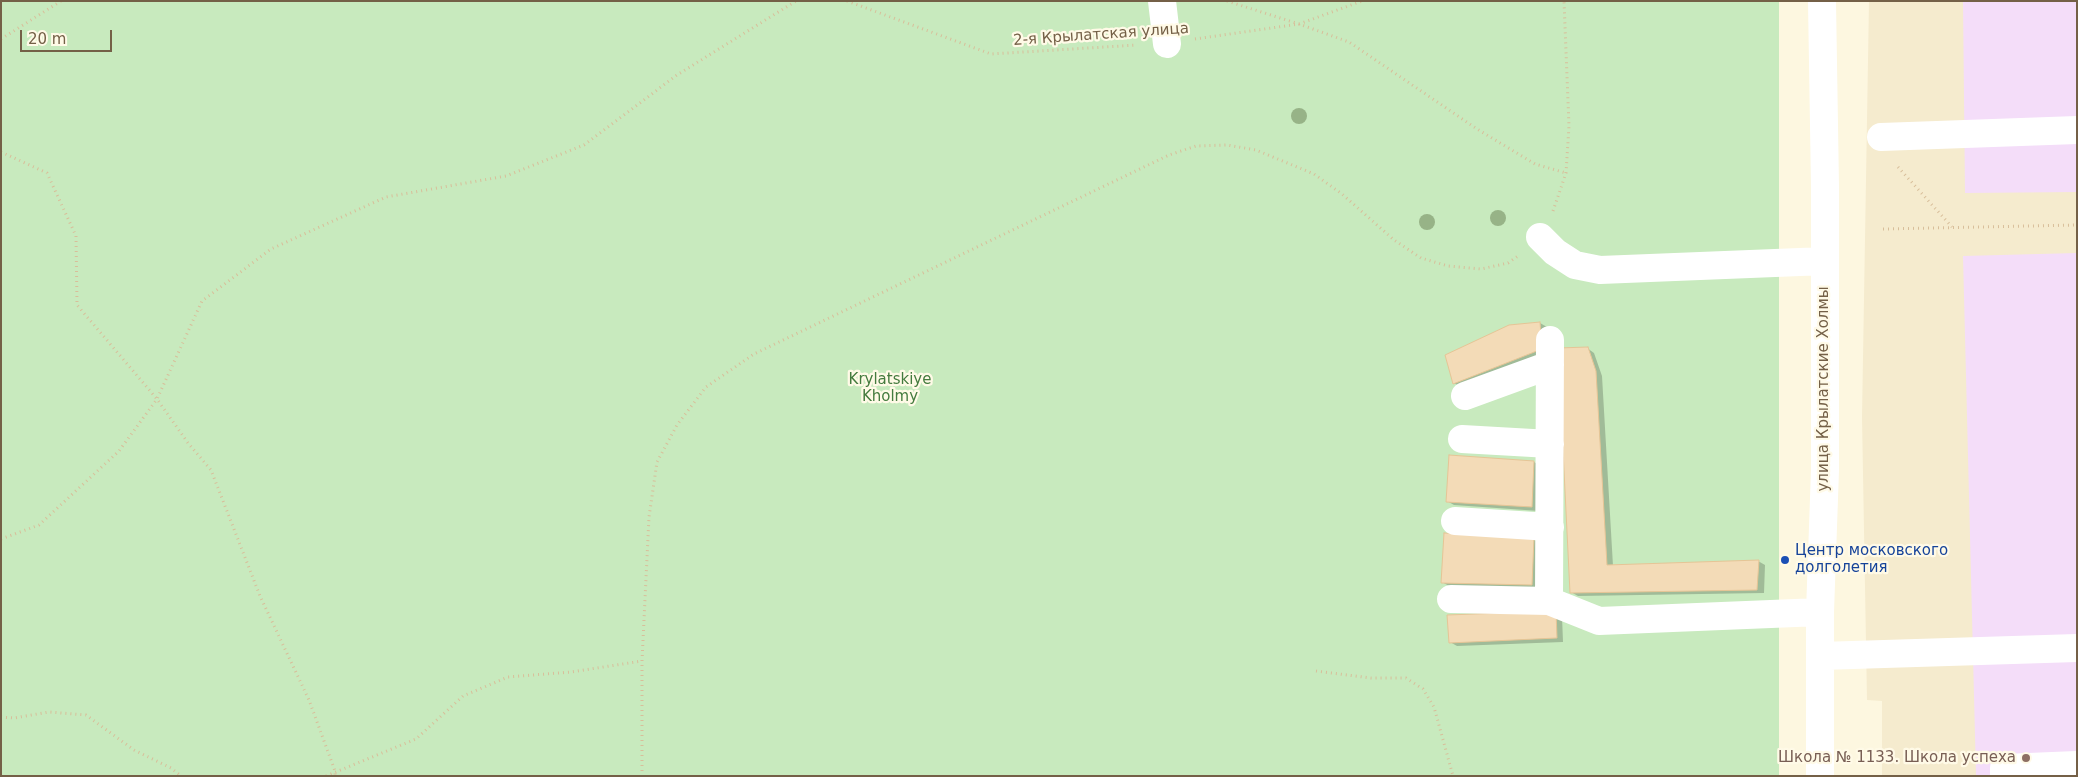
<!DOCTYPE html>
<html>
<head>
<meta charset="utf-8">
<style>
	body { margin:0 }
	#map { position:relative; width:2078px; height:777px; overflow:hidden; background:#fdf7e0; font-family:"DejaVu Sans",sans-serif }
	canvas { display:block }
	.frame { position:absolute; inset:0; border:2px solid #746047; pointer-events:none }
	.scale { position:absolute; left:20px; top:30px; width:92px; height:22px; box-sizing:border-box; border:2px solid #746047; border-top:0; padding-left:6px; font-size:15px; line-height:18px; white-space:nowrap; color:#746047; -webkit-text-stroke:4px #fffae7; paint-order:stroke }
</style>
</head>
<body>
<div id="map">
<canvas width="2078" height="777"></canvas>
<div class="frame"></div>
<div class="scale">20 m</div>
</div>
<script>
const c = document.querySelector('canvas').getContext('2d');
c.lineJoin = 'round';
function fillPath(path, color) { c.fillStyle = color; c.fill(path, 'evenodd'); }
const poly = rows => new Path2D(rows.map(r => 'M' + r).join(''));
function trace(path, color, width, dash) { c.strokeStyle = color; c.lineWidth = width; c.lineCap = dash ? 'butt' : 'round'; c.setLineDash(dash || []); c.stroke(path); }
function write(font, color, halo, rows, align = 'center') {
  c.font = font + ' "DejaVu Sans",sans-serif'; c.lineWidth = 4.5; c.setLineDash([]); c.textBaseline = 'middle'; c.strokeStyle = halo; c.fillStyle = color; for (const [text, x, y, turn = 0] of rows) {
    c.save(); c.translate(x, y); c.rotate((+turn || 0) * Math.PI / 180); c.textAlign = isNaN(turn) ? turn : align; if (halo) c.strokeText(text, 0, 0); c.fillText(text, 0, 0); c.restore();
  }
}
fillPath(poly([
	[1869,1,2077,1,2077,776,1882,776,1882,701,1867,700,1862,417]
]), '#f5ebce');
fillPath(poly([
	[1963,1,2077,1,2077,192,1965,193],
	[2077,253,2077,776,1976,776,1963,256]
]), '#f4ddf9');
fillPath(poly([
	[1,1,1779,1,1779,776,1,776]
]), '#c8eabe');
fillPath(poly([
	[1540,323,1547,327,1549,352,1461,387,1454,383],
	[1587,348,1594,353,1602,376,1613,566,1758,561,1765,565,1764,593,1578,596,1571,592],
	[1450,456,1534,462,1541,466,1539,511,1454,505,1447,501],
	[1534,540,1541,544,1538,588,1449,586,1442,582],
	[1562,616,1563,642,1457,646,1450,642]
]), '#0003');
const building = poly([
	[1540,322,1542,349,1453,384,1445,355,1509,325,1540,322],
	[1588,347,1596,371,1607,565,1759,560,1757,590,1570,593,1558,348,1588,347],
	[1449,455,1534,461,1532,507,1446,502,1449,455],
	[1444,533,1534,538,1532,585,1441,583,1444,533],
	[1556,611,1557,638,1449,643,1447,615,1556,611]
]);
fillPath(building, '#f3dbb7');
trace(building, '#e6c596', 1);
trace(poly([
	[847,1,991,54,1137,45],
	[1227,1,1299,24,1349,42,1477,129,1535,164,1566,173],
	[1,39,61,1],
	[1195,39,1299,24,1362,1],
	[1,152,47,173,76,236,77,305,157,399,188,443,211,470,260,596,309,700,335,771,335,776],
	[1898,167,1952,227],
	[1553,211,1566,173,1569,126,1564,1],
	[1883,229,2077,225],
	[1,539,39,525,119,451,157,399,202,301,271,249,386,197,506,176,584,145,677,75,796,1],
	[1316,671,1371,678,1406,678,1423,689,1434,707,1453,776],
	[1,717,14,718,49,712,86,715,134,750,171,768,181,776],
	[326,776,416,739,463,696,508,677,571,672,642,661],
	[642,776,642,661,649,517,657,462,677,425,706,387,754,354,1169,155,1196,146,1227,145,1256,150,1314,174,1342,194,1394,240,1421,258,1448,266,1481,269,1508,263,1518,256]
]), '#d8be9a', 3, [1, 4]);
trace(poly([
	[1162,1,1167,44],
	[1881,137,2077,130],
	[1540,237,1555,252,1575,265,1600,270,1825,261],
	[1550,340,1549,601,1599,621,1820,612],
	[1465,396,1550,365],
	[1462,439,1550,444],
	[1455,521,1550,527],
	[1451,599,1549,601],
	[1820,656,2077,648],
	[1820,776,1820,612,1825,470,1825,187,1822,1],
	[2004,776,2004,768,2077,765]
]), '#fff', 28);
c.fillStyle = '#97b387';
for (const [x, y] of [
	[1299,116],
	[1498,218],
	[1427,222]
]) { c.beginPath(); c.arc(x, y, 8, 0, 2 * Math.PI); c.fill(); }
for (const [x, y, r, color] of [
	[1785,560,5,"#1a4fb4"],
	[2026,758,5,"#8d6e63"]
]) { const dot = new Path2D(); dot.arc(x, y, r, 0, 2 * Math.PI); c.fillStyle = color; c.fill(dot); trace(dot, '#fffae7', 2); }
write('15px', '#746047', '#fffae7', [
	["2-я Крылатская улица",1101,35,-4],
	["улица Крылатские Холмы",1824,389,-90]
]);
write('15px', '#447b3e', '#fffae7', [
	["Krylatskiye",890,380],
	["Kholmy",890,397]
]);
write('15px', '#164399', '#fffae7', [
	["Центр московского",1795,551],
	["долголетия",1795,568]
], 'left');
write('15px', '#785e54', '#fffae7', [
	["Школа № 1133. Школа успеха",2016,758]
], 'right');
</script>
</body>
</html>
